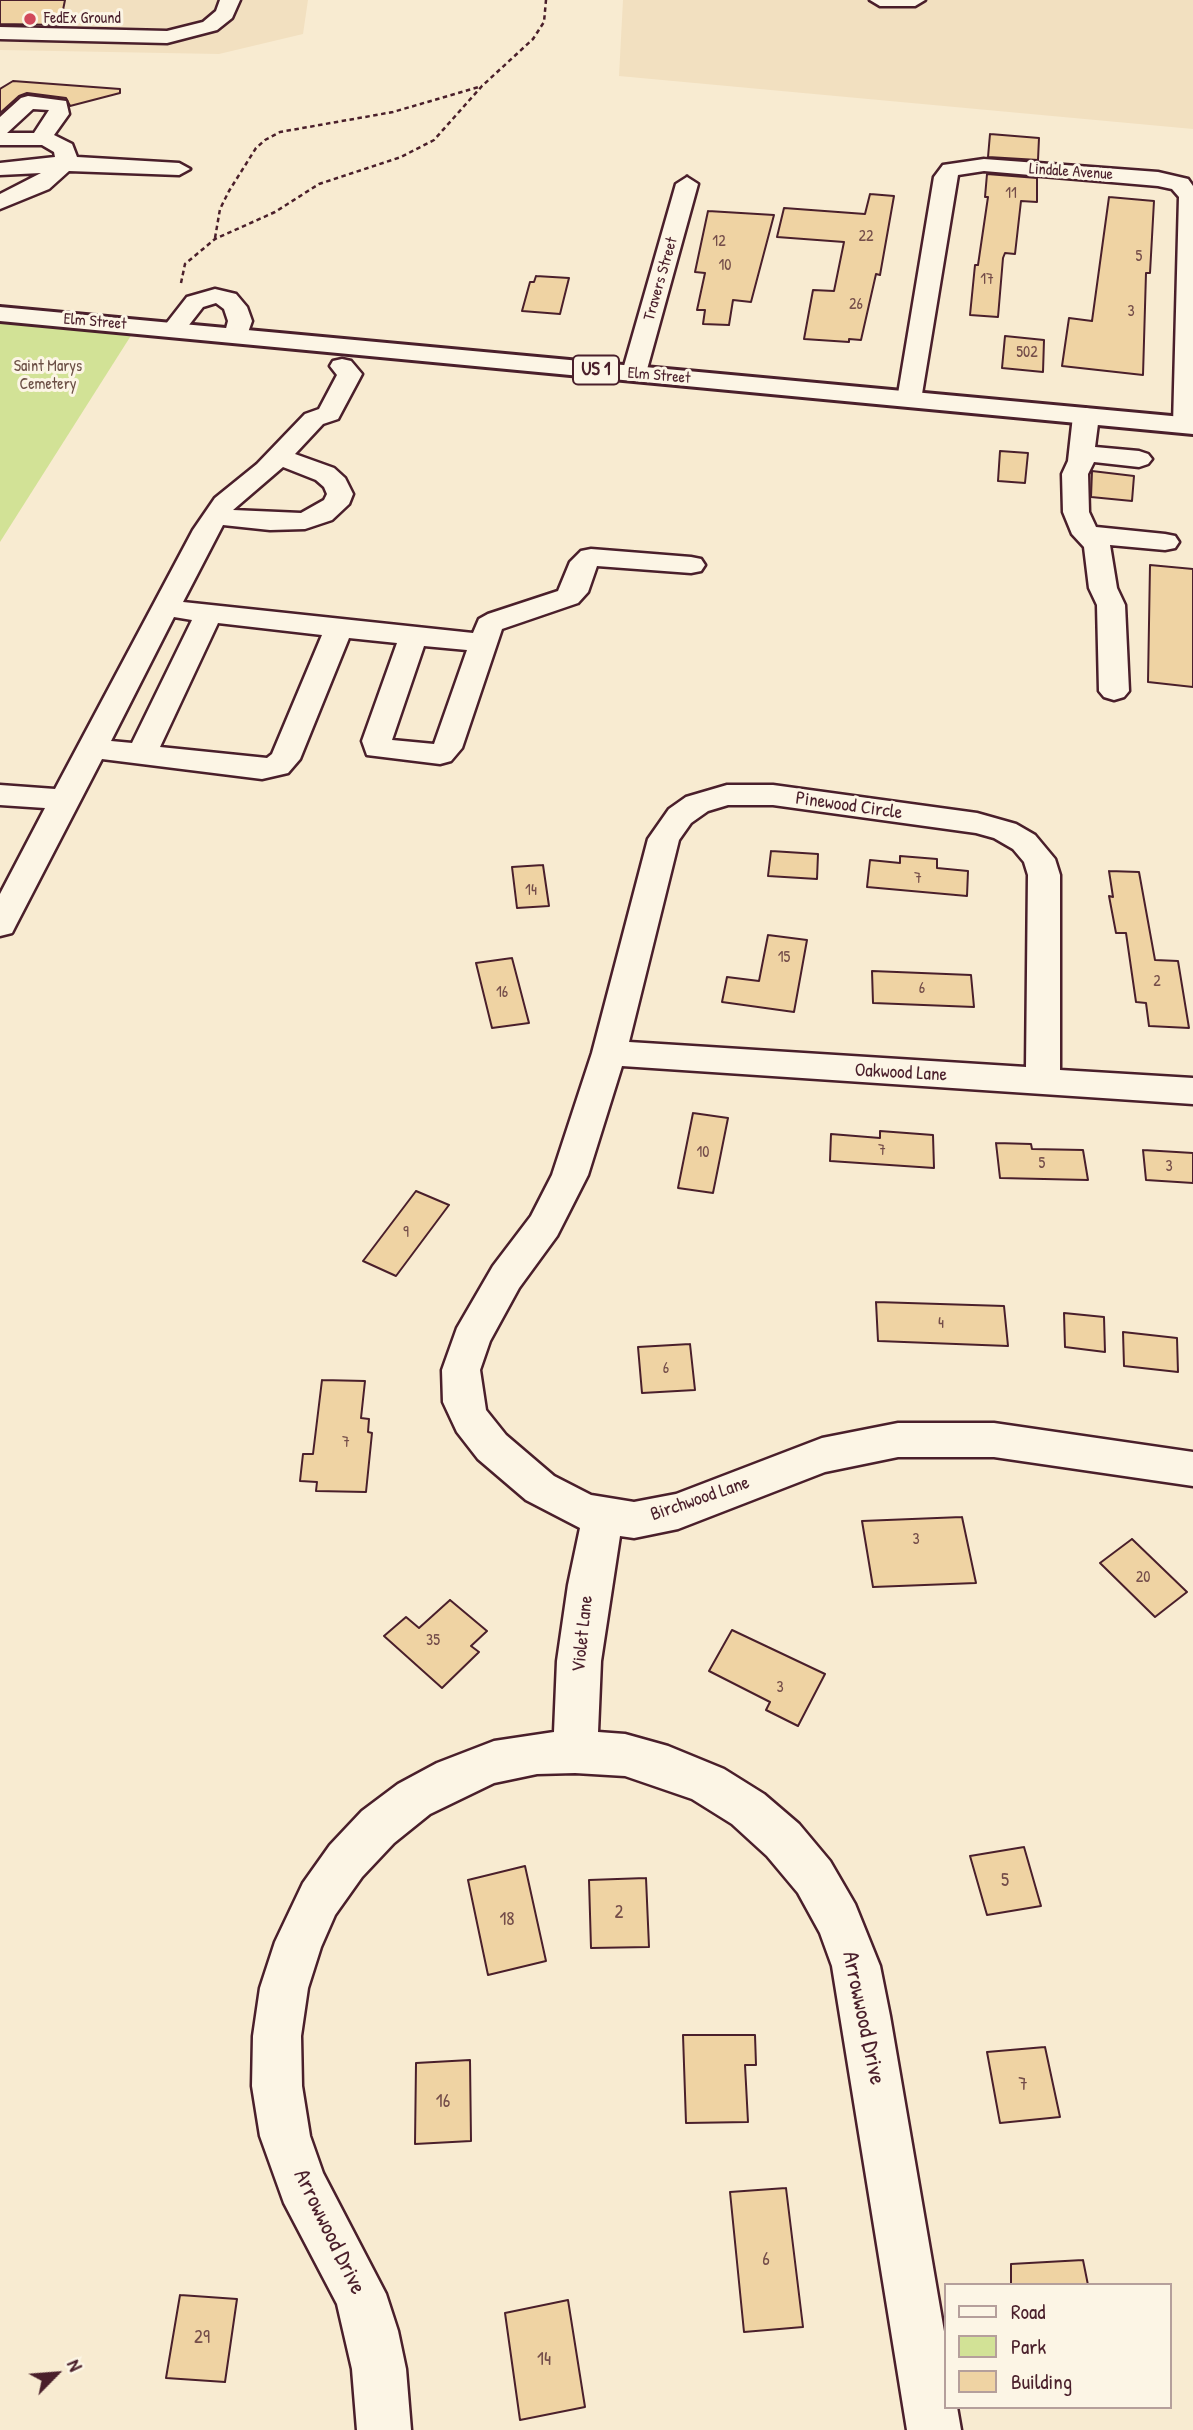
<!DOCTYPE html>
<html>
<head>
<meta charset="utf-8">
<style>
	body { margin:0 }
	#map { position:relative; width:1193px; height:2430px; overflow:hidden; background:#f8ebd1; font-family:"Patrick Hand",sans-serif }
	canvas { display:block }
	.legend { position:absolute; left:944px; top:2283px; width:228px; height:126px; box-sizing:border-box; background:#fcf5e5; border:2px solid #b59f9b; margin:0; padding:9px 12px; list-style:none; font-size:21px; color:#4a1f2b }
	.legend li { display:flex; align-items:center; gap:14px; height:35px }
	.legend b { width:35px; border:2px solid #b59f9b }
	.north { position:absolute; left:21px; top:2339px; width:70px; height:70px; -webkit-text-stroke:5px #fcf5e5; paint-order:stroke; rotate:65deg; font-size:19px; font-weight:700; line-height:28px; text-align:center; color:#4a1f2b }
	.north::after { content:''; display:block; margin:auto; width:24px; height:32px; background:#4a1f2b; clip-path:polygon(50% 0,100% 100%,50% 72%,0 100%) }
</style>
</head>
<body>
<div id="map">
<canvas width="1193" height="2430"></canvas>
<ul class="legend">
<li><b style="height:9px;background:#fcf5e5"></b>Road</li>
<li><b style="height:19px;background:#d2e296"></b>Park</li>
<li><b style="height:19px;background:#efd3a3"></b>Building</li>
</ul>
<div class="north">N</div>
</div>
<script>
const c = document.querySelector('canvas').getContext('2d');
c.lineJoin = 'round';
function fillPath(path, color) { c.fillStyle = color; c.fill(path, 'evenodd'); }
const poly = rows => new Path2D(rows.map(r => 'M' + r).join(''));
function trace(path, color, width, dash) { c.strokeStyle = color; c.lineWidth = width; c.lineCap = dash ? 'butt' : 'round'; c.setLineDash(dash || []); c.stroke(path); }
function write(font, color, halo, rows, align = 'center') {
  c.font = font + ' "Patrick Hand",sans-serif'; c.lineWidth = 6; c.setLineDash([]); c.textBaseline = 'middle'; c.strokeStyle = halo; c.fillStyle = color; for (const [text, x, y, turn = 0] of rows) {
    c.save(); c.translate(x, y); c.rotate((+turn || 0) * Math.PI / 180); c.textAlign = isNaN(turn) ? turn : align; if (halo) c.strokeText(text, 0, 0); c.fillText(text, 0, 0); c.restore();
  }
}
fillPath(poly([
	[0,0,308,0,303,34,219,54,0,50],
	[623,0,1193,0,1193,129,619,76]
]), '#f2e0c0');
fillPath(poly([
	[0,322,132,334,0,542]
]), '#d2e296');
const building = poly([
	[0,0,65,0,60,25,0,24,0,0],
	[13,81,120,89,120,93,70,106,66,98,27,93,19,96,0,113,0,89,13,81],
	[990,134,1039,138,1038,160,988,157,990,134],
	[987,174,1037,178,1037,202,1021,201,1015,254,1005,253,1003,258,998,317,970,315,975,265,978,265,988,197,985,197,987,174],
	[870,194,894,196,880,275,876,274,861,340,849,339,849,342,804,339,813,290,834,291,844,242,777,237,784,208,865,214,870,194],
	[1109,197,1154,201,1150,273,1146,273,1143,375,1062,366,1069,318,1092,321,1109,197],
	[708,211,774,215,751,302,733,300,729,325,703,324,705,310,697,310,705,273,695,272,708,211],
	[536,276,569,278,560,314,522,311,530,282,534,282,536,276],
	[1005,336,1044,340,1043,372,1002,368,1005,336],
	[1000,451,1028,453,1025,483,998,481,1000,451],
	[1092,471,1134,476,1132,501,1091,497,1092,471],
	[1150,565,1193,569,1193,687,1148,682,1150,565],
	[771,851,818,854,817,879,768,876,771,851],
	[900,856,937,859,937,868,968,871,967,896,867,887,870,860,900,863,900,856],
	[543,865,549,906,517,908,512,867,543,865],
	[1109,871,1139,872,1155,960,1178,961,1189,1028,1149,1026,1146,1003,1136,1002,1126,933,1116,933,1109,896,1113,897,1109,871],
	[768,935,807,940,794,1012,722,1002,727,977,759,981,768,935],
	[512,958,529,1023,492,1028,476,963,512,958],
	[872,971,971,975,974,1007,873,1003,872,971],
	[693,1113,728,1118,713,1193,678,1188,693,1113],
	[880,1131,933,1135,934,1168,830,1161,831,1134,880,1138,880,1131],
	[996,1143,1031,1144,1032,1149,1083,1150,1088,1180,1000,1178,996,1143],
	[1143,1150,1193,1153,1193,1183,1146,1180,1143,1150],
	[416,1191,449,1205,396,1276,363,1261,416,1191],
	[876,1302,1004,1306,1008,1346,878,1341,876,1302],
	[1064,1313,1104,1317,1105,1352,1065,1347,1064,1313],
	[1123,1332,1177,1338,1178,1372,1124,1366,1123,1332],
	[690,1344,695,1390,642,1393,638,1347,690,1344],
	[322,1380,365,1381,361,1418,369,1419,368,1432,372,1433,366,1492,316,1491,317,1482,300,1481,303,1454,313,1454,322,1380],
	[962,1517,976,1583,873,1587,862,1521,962,1517],
	[1132,1539,1187,1592,1155,1617,1100,1563,1132,1539],
	[450,1600,487,1631,471,1646,479,1652,442,1688,384,1636,406,1617,419,1628,450,1600],
	[732,1630,825,1674,798,1726,766,1710,770,1702,709,1671,732,1630],
	[1024,1847,1041,1906,987,1915,970,1856,1024,1847],
	[525,1866,546,1961,488,1975,468,1880,525,1866],
	[646,1878,649,1947,591,1948,589,1880,646,1878],
	[683,2035,755,2035,756,2065,745,2065,748,2122,686,2123,683,2035],
	[1045,2047,1060,2117,1000,2123,987,2052,1045,2047],
	[470,2060,471,2141,415,2144,416,2063,470,2060],
	[786,2188,803,2327,744,2332,730,2192,786,2188],
	[1083,2260,1088,2285,1011,2285,1011,2264,1083,2260],
	[180,2295,237,2299,225,2382,166,2378,180,2295],
	[568,2300,585,2407,520,2420,505,2313,568,2300]
]);
fillPath(building, '#efd3a3');
trace(building, '#4a1f2b', 2);
const minor = poly([
	[220,0,240,0,232,18,217,30,167,43,0,39,0,27,167,31,203,22,216,11,220,0],
	[870,0,925,0,915,6,880,6,870,0],
	[28,96,66,101,69,114,54,135,72,144,77,157,179,163,190,169,179,175,69,171,49,189,0,209,0,194,41,173,0,175,0,163,55,157,54,152,42,145,0,145,0,117,21,98,28,96],
	[33,109,49,110,34,133,7,133,33,109],
	[984,159,1158,172,1188,179,1193,186,1193,431,1177,430,1173,425,1179,197,1172,189,1158,186,984,171,958,175,921,400,918,405,900,405,897,400,934,177,943,165,984,159],
	[687,177,698,184,646,373,643,378,625,378,622,373,676,184,687,177],
	[215,289,236,294,247,307,252,321,245,341,227,341,224,336,228,321,224,309,216,303,203,307,182,334,166,334,162,329,187,297,215,289],
	[342,359,351,361,362,374,338,419,323,424,295,454,334,468,345,478,353,494,349,504,332,520,305,529,270,530,223,525,183,602,473,633,479,619,488,614,558,591,570,562,581,551,591,549,691,557,701,559,705,565,701,571,691,573,597,566,588,592,578,603,502,629,462,748,451,761,440,764,367,755,362,741,397,643,349,638,300,759,288,773,262,779,102,759,16,925,12,933,0,936,0,894,45,808,0,805,0,785,55,789,193,530,215,498,257,464,305,414,319,409,337,375,330,366,333,361,342,359],
	[283,467,316,480,324,487,327,494,324,500,301,513,233,510,283,467],
	[174,617,192,620,132,743,111,741,174,617],
	[218,623,322,635,272,754,267,758,160,747,218,623],
	[424,646,467,650,434,744,392,740,424,646],
	[1086,408,1095,411,1099,416,1095,447,1139,451,1148,454,1152,459,1148,464,1139,467,1094,462,1088,474,1089,512,1096,527,1165,534,1175,536,1179,542,1175,548,1165,550,1110,545,1117,588,1125,605,1129,691,1124,697,1114,700,1104,697,1099,691,1097,605,1089,588,1084,547,1072,534,1063,512,1062,474,1068,461,1073,416,1077,411,1086,408],
	[727,785,773,785,977,813,1016,824,1035,835,1055,859,1060,875,1060,1070,1193,1078,1193,1104,622,1066,588,1175,557,1236,519,1288,490,1341,480,1370,486,1410,506,1435,554,1476,591,1495,634,1502,676,1494,822,1438,898,1423,994,1423,1193,1452,1193,1486,994,1457,898,1457,825,1472,678,1529,634,1538,620,1536,601,1661,598,1732,625,1734,668,1746,724,1769,764,1794,799,1824,830,1861,855,1904,880,1966,890,2016,946,2343,946,2407,957,2407,961,2430,907,2430,832,1966,820,1933,798,1893,767,1856,732,1824,692,1799,625,1776,575,1773,537,1774,494,1783,430,1814,394,1843,362,1877,335,1915,321,1947,308,1988,301,2036,302,2086,310,2136,323,2173,386,2294,398,2331,406,2369,411,2430,357,2430,352,2369,337,2304,284,2203,260,2136,252,2086,253,2036,260,1988,275,1942,303,1883,330,1845,362,1811,398,1784,437,1763,494,1741,554,1732,557,1661,568,1585,580,1528,526,1500,478,1459,457,1432,443,1402,442,1370,457,1328,493,1266,531,1216,552,1175,592,1053,648,839,669,809,686,797,727,785],
	[728,805,773,805,976,833,994,838,1013,849,1024,862,1028,875,1026,1067,629,1042,679,840,691,823,708,811,728,805]
]);
const major = poly([
	[0,307,1193,418,1193,434,0,321,0,307]
]);
trace(minor, '#4a1f2b', 5);
trace(major, '#4a1f2b', 6);
trace(poly([
	[215,238,220,209,229,191,256,148,265,140,280,132,393,112,482,86],
	[181,283,185,264,215,239,275,212,319,184,401,157,434,140,482,86,533,39,544,22,546,0]
]), '#4a1f2b', 2.5, [4.5, 3.5]);
fillPath(minor, '#fcf5e5');
fillPath(major, '#fcf5e5');
for (const [x, y, r, color] of [
	[30,19,7,"#d1495b"]
]) { const dot = new Path2D(); dot.arc(x, y, r, 0, 2 * Math.PI); c.fillStyle = color; c.fill(dot); trace(dot, '#fcf5e5', 2.5); }
write('16px', '#4a1f2b', '#fcf5e5', [
	["FedEx Ground",44,19]
], 'left');
write('16px', '#4a1f2b', '#fcf5e5', [
	["Lindale Avenue",1071,172,4],
	["Travers Street",661,279,-74],
	["Elm Street",95,322,5],
	["Elm Street",659,376,5]
]);
write('16px', '#734c49', null, [
	["11",1011,194],
	["22",866,237],
	["12",719,242],
	["5",1139,257],
	["10",725,266],
	["17",987,280],
	["26",856,305],
	["3",1131,312],
	["502",1027,353],
	["7",918,879],
	["14",531,891],
	["15",784,958],
	["2",1157,982],
	["6",922,989],
	["16",502,993],
	["7",882,1151],
	["10",703,1153],
	["5",1042,1164],
	["3",1169,1167],
	["9",406,1233],
	["4",941,1324],
	["6",666,1369],
	["7",346,1443],
	["3",916,1540],
	["20",1143,1578],
	["35",433,1641],
	["3",780,1688]
]);
write('16px', '#6c5046', '#fcf5e5', [
	["Saint Marys",48,367],
	["Cemetery",48,385]
]);
for (const [x, y, w] of [
	[596,370,46]
]) { const box = new Path2D(); box.roundRect(x - w / 2, y - 14.5, w, 29, 5); c.fillStyle = '#fcf5e5'; c.fill(box); trace(box, '#4a1f2b', 2); }
write('bold 18px', '#4a1f2b', null, [
	["US 1",596,370]
]);
write('19px', '#4a1f2b', '#fcf5e5', [
	["Pinewood Circle",849,806,8],
	["Oakwood Lane",901,1073,3],
	["Birchwood Lane",700,1499,-19],
	["Violet Lane",583,1634,-84]
]);
write('19px', '#734c49', null, [
	["5",1005,1881],
	["2",619,1913],
	["18",507,1920],
	["7",1023,2085],
	["16",443,2102],
	["6",766,2260],
	["29",202,2338],
	["14",544,2360]
]);
write('23px', '#4a1f2b', '#fcf5e5', [
	["Arrowwood Drive",863,2018,78],
	["Arrowwood Drive",329,2232,64]
]);
</script>
</body>
</html>
